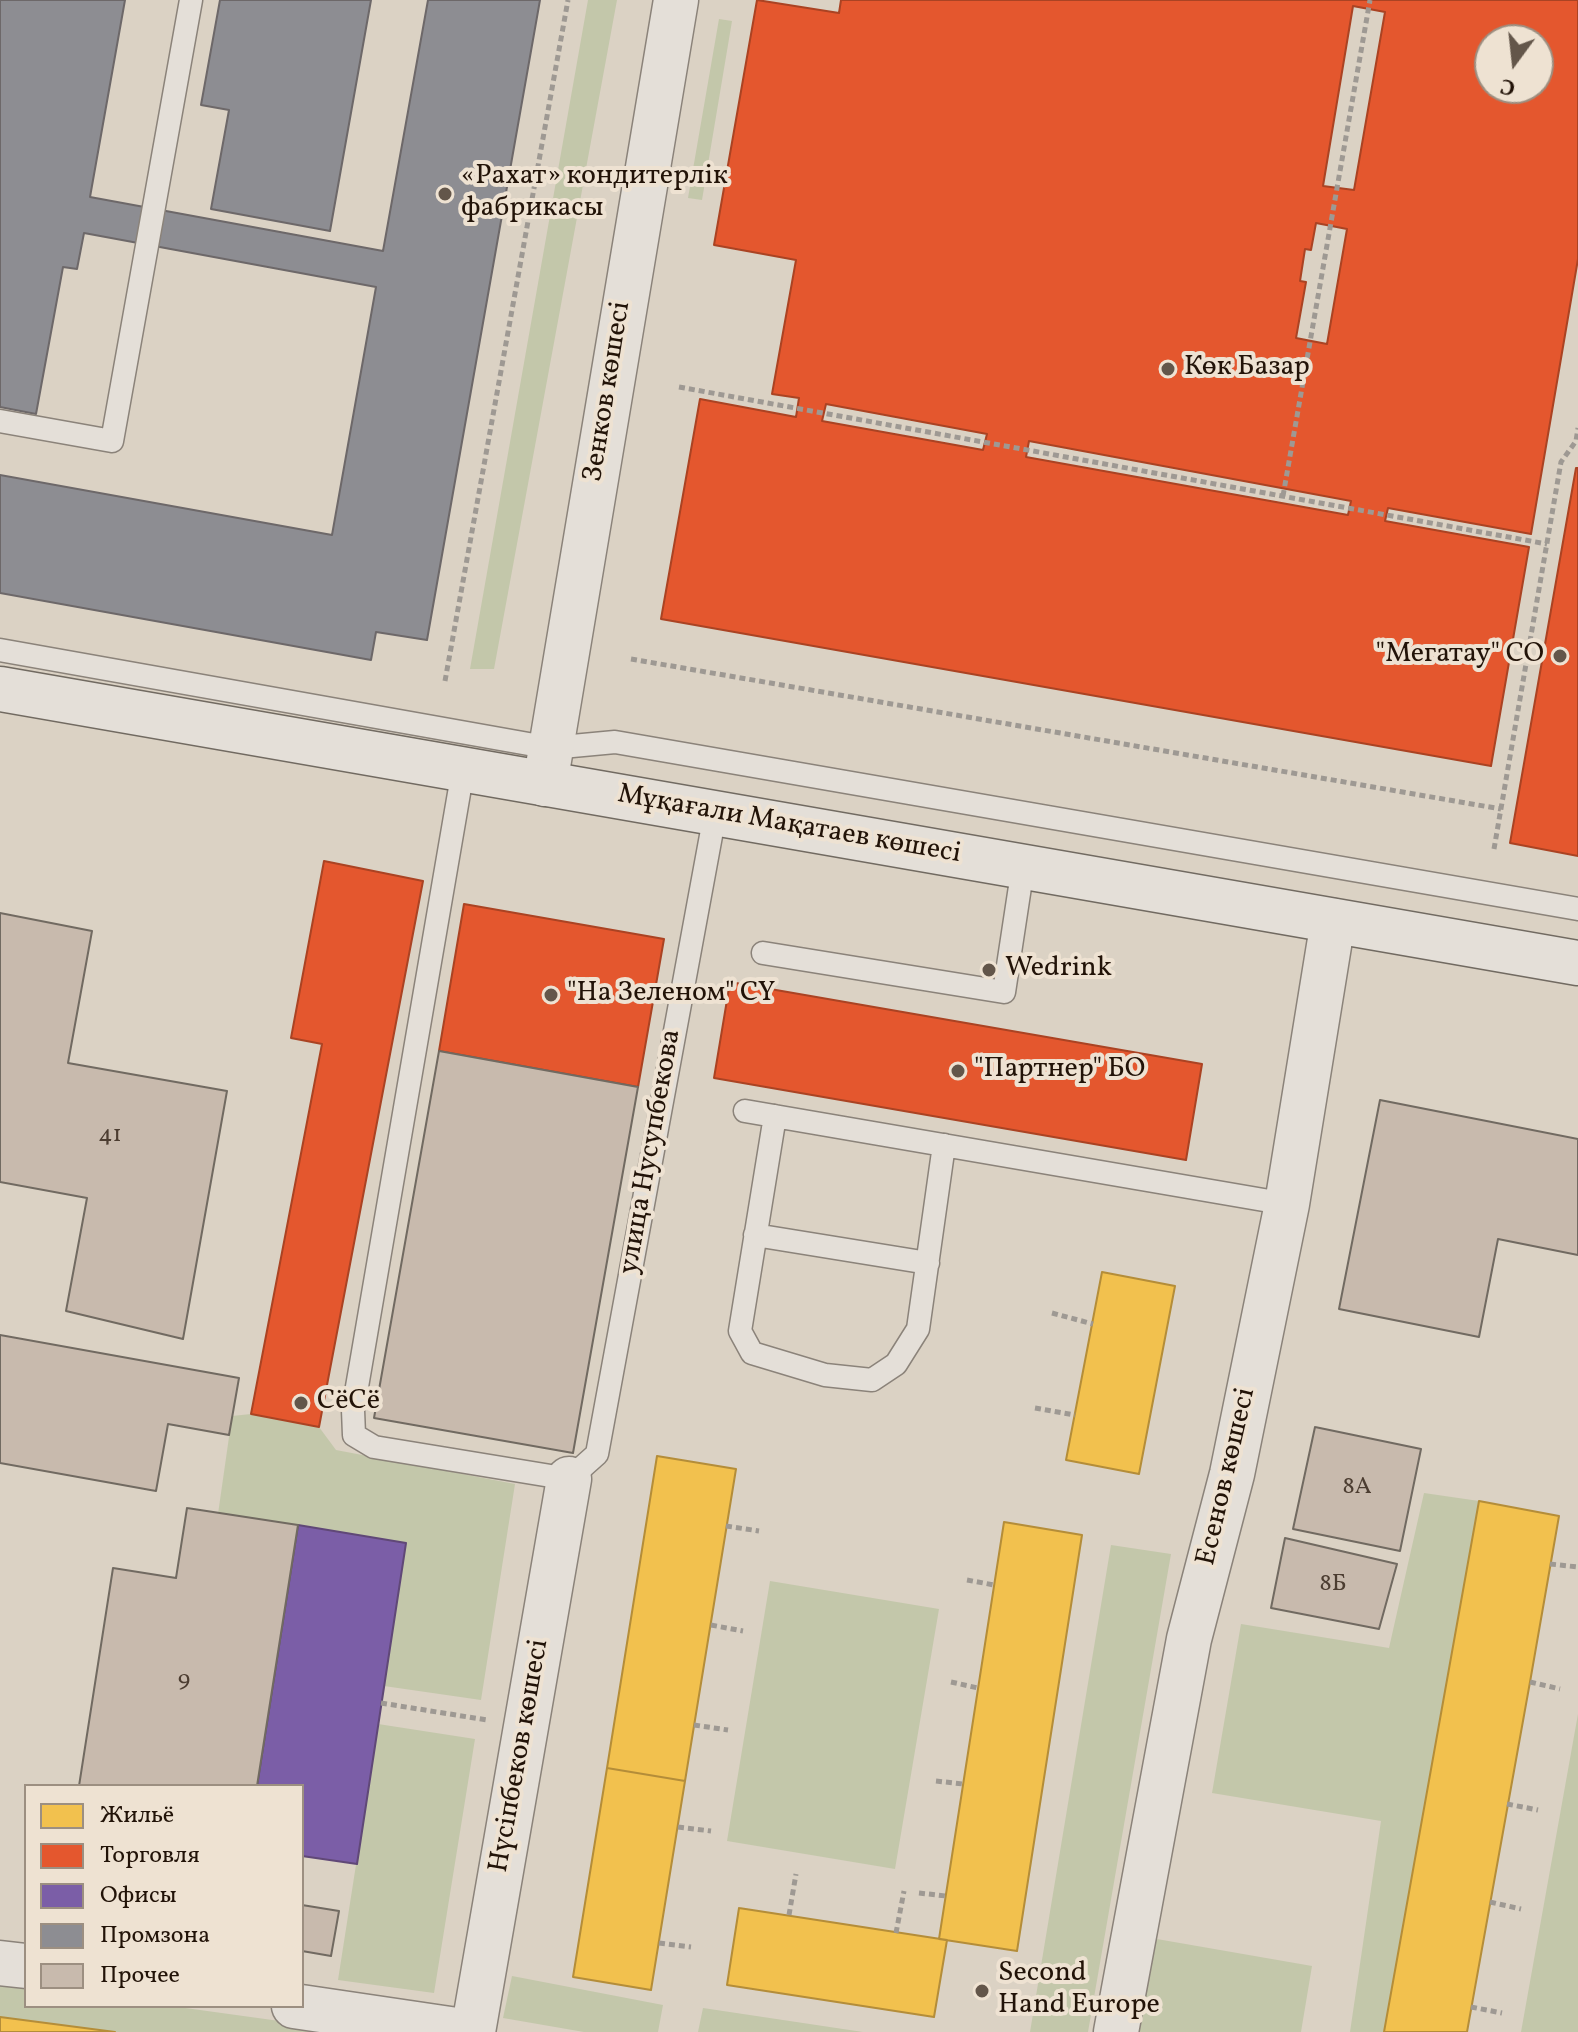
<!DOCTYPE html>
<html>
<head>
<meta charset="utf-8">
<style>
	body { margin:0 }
	#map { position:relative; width:1578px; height:2032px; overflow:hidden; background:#dbd2c4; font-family:Vollkorn,serif }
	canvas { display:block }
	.legend { position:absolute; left:24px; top:1784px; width:280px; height:224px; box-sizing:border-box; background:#eee2d2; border:2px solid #9c8f81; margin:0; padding:10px 14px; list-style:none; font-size:24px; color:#221308 }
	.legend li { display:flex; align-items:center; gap:16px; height:40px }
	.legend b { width:40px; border:2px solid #9c8f81 }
	.north { position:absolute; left:1474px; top:24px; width:80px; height:80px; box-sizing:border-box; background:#eee2d2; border:2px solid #9c8f81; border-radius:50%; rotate:195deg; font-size:22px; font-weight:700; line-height:32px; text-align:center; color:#221308 }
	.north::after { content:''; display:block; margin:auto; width:28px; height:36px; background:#63564a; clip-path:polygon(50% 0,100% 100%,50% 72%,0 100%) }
</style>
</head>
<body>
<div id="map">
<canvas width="1578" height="2032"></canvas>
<ul class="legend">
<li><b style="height:22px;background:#f2c14e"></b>Жильё</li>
<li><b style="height:22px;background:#e4572e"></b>Торговля</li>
<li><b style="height:22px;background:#7b5ea7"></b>Офисы</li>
<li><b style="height:22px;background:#8d8d92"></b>Промзона</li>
<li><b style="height:22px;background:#c8baad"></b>Прочее</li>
</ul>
<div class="north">С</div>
</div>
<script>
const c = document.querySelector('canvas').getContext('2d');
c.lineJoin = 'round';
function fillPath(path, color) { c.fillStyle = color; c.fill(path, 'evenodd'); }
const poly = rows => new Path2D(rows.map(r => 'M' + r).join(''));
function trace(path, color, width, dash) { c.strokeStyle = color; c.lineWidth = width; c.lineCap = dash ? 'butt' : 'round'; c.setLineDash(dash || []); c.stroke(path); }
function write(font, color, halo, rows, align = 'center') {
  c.font = font + ' Vollkorn,serif'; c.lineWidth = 8; c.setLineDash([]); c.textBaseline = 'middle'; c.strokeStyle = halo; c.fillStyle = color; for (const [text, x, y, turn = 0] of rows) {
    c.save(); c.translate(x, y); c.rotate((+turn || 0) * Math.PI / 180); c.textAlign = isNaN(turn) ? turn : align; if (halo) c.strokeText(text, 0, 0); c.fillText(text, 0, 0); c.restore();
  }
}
fillPath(poly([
	[588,0,617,0,494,669,470,669],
	[719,19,732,21,702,200,688,198],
	[251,1414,319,1427,336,1450,515,1484,481,1700,384,1686,406,1543,218,1514,232,1416],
	[1424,1493,1479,1501,1384,2032,1350,2032,1381,1821,1212,1793,1241,1624,1389,1648],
	[1111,1545,1171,1554,1088,2032,1030,2032],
	[770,1581,939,1609,895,1869,727,1841],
	[1578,1714,1578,2032,1521,2032],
	[378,1724,475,1739,434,1993,338,1980],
	[1151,1938,1312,1966,1301,2032,1136,2032],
	[512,1976,663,2005,658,2032,584,2032,503,2018],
	[0,1982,26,1986,26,2006,171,2006,359,2032,115,2032,0,2017],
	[703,2008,863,2032,698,2032]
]), '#c3c7aa');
const homes = poly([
	[1102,1272,1175,1286,1139,1474,1066,1460,1102,1272],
	[657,1456,736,1469,685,1781,607,1768,657,1456],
	[1479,1501,1559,1516,1530,1682,1467,2032,1384,2032,1479,1501],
	[1004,1522,1082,1535,1017,1951,939,1939,1004,1522],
	[607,1768,685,1781,651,1990,573,1977,607,1768],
	[739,1908,947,1940,934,2017,727,1985,739,1908],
	[0,2017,115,2032,0,2032,0,2017]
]);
fillPath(homes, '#f2c14e');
trace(homes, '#b48d39', 2);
const shops = poly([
	[757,0,839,13,841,0,1578,0,1578,259,1531,534,1388,508,1385,521,1529,547,1491,766,661,619,700,399,796,417,799,398,772,394,796,260,714,245,757,0],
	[1353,6,1385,12,1354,190,1323,186,1353,6],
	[1490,40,1538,40,1538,88,1490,88,1490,40],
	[1316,223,1347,229,1327,344,1296,338,1306,282,1300,281,1305,249,1311,250,1316,223],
	[826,404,987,434,983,450,822,421,826,404],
	[1029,441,1351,501,1348,515,1026,457,1029,441],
	[1576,468,1578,468,1578,856,1510,843,1576,468],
	[324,861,423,881,319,1427,251,1414,322,1044,291,1038,324,861],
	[464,904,664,939,638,1087,439,1051,464,904],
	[730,982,1202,1064,1186,1160,714,1078,730,982]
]);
fillPath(shops, '#e4572e');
trace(shops, '#aa4323', 2);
const offices = poly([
	[298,1525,406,1543,357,1864,302,1856,302,1786,257,1786,298,1525]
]);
fillPath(offices, '#7b5ea7');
trace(offices, '#604877', 2);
const industry = poly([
	[0,0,125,0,90,197,383,251,428,0,540,0,427,640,376,632,371,660,0,593,0,475,332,535,376,287,84,233,77,269,63,267,36,414,0,407,0,0],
	[220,0,371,0,330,231,211,209,229,110,201,105,220,0]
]);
fillPath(industry, '#8d8d92');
trace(industry, '#6d6869', 2);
const building = poly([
	[0,913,92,931,68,1063,227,1091,183,1339,66,1311,87,1198,0,1182,0,913],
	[439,1051,638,1087,573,1453,374,1418,439,1051],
	[1380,1100,1578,1139,1578,1255,1498,1239,1479,1337,1339,1309,1380,1100],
	[0,1335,239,1378,229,1435,168,1424,156,1491,0,1463,0,1335],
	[1315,1427,1421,1449,1400,1551,1293,1529,1315,1427],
	[187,1508,298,1525,257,1786,79,1786,113,1568,176,1578,187,1508],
	[1285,1538,1397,1564,1379,1629,1271,1608,1285,1538],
	[302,1905,339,1911,331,1956,302,1951,302,1905]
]);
fillPath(building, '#c8baad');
trace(building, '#716a61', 2);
const service = poly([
	[0,421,112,441,191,0],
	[0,650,551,748,615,742,1578,909],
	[463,770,353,1410,354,1435,374,1447,569,1479,597,1454,715,814],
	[763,953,1004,992,1023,867],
	[745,1111,1287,1204],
	[775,1116,740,1331,752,1353,825,1375,872,1380,896,1364,918,1329,944,1145],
	[755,1235,928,1263]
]);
const minor = poly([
	[545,784,676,0],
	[0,1963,26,1966],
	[294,2006,470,2032],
	[473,2032,569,1479],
	[1116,2032,1189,1639,1232,1474,1287,1204,1333,921]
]);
const secondary = poly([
	[0,689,1578,963]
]);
trace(service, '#8b837a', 25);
trace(minor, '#8b837a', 47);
trace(secondary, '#716a61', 47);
trace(poly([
	[679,387,1547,544],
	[1283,496,1370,0],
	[631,659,1501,809],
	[445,681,568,0],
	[1494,849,1561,462,1576,441,1578,428],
	[1052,1313,1093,1324],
	[1035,1408,1075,1415],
	[726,1526,759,1531],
	[1550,1564,1578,1567],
	[967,1580,994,1585],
	[711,1625,743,1631],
	[951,1682,978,1688],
	[1530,1682,1560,1689],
	[381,1703,487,1720],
	[694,1725,728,1730],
	[936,1781,963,1784],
	[1507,1804,1538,1810],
	[678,1827,711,1831],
	[919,1893,946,1896],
	[1490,1902,1521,1909],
	[789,1915,796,1874],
	[896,1933,904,1891],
	[659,1943,691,1947],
	[1471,2007,1502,2013]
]), '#9e9993', 5, [6, 4]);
trace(service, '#e4dfd8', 22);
trace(minor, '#e4dfd8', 44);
trace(secondary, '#e4dfd8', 44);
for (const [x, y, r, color] of [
	[445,194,8,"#63564a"],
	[1168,369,8,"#63564a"],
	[1560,656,8,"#63564a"],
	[989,970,8,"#63564a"],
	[551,995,8,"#63564a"],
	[958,1071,8,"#63564a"],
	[301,1403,8,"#63564a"],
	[982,1991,8,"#63564a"]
]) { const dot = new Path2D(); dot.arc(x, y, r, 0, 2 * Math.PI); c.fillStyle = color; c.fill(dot); trace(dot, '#eee2d2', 3); }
write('24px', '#4c3d31', null, [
	["41",110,1137],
	["8А",1357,1489],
	["8Б",1333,1586],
	["9",184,1682]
]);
write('28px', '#221308', '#eee2d2', [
	["«Рахат» кондитерлік",461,178],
	["фабрикасы",461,210],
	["Көк Базар",1184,369],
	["\"Мегатау\" СО",1544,656,"right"],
	["Wedrink",1005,970],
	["\"На Зеленом\" СҮ",567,995],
	["\"Партнер\" БО",974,1071],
	["СёСё",317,1403],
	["Second",998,1975],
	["Hand Europe",998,2007]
], 'left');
write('28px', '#221308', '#eee2d2', [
	["Зенков көшесі",609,392,-81],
	["Мұқағали Мақатаев көшесі",789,826,10],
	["улица Нусупбекова",652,1152,-80],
	["Есенов көшесі",1228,1477,-77],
	["Нүсіпбеков көшесі",521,1756,-80]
]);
</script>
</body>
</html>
